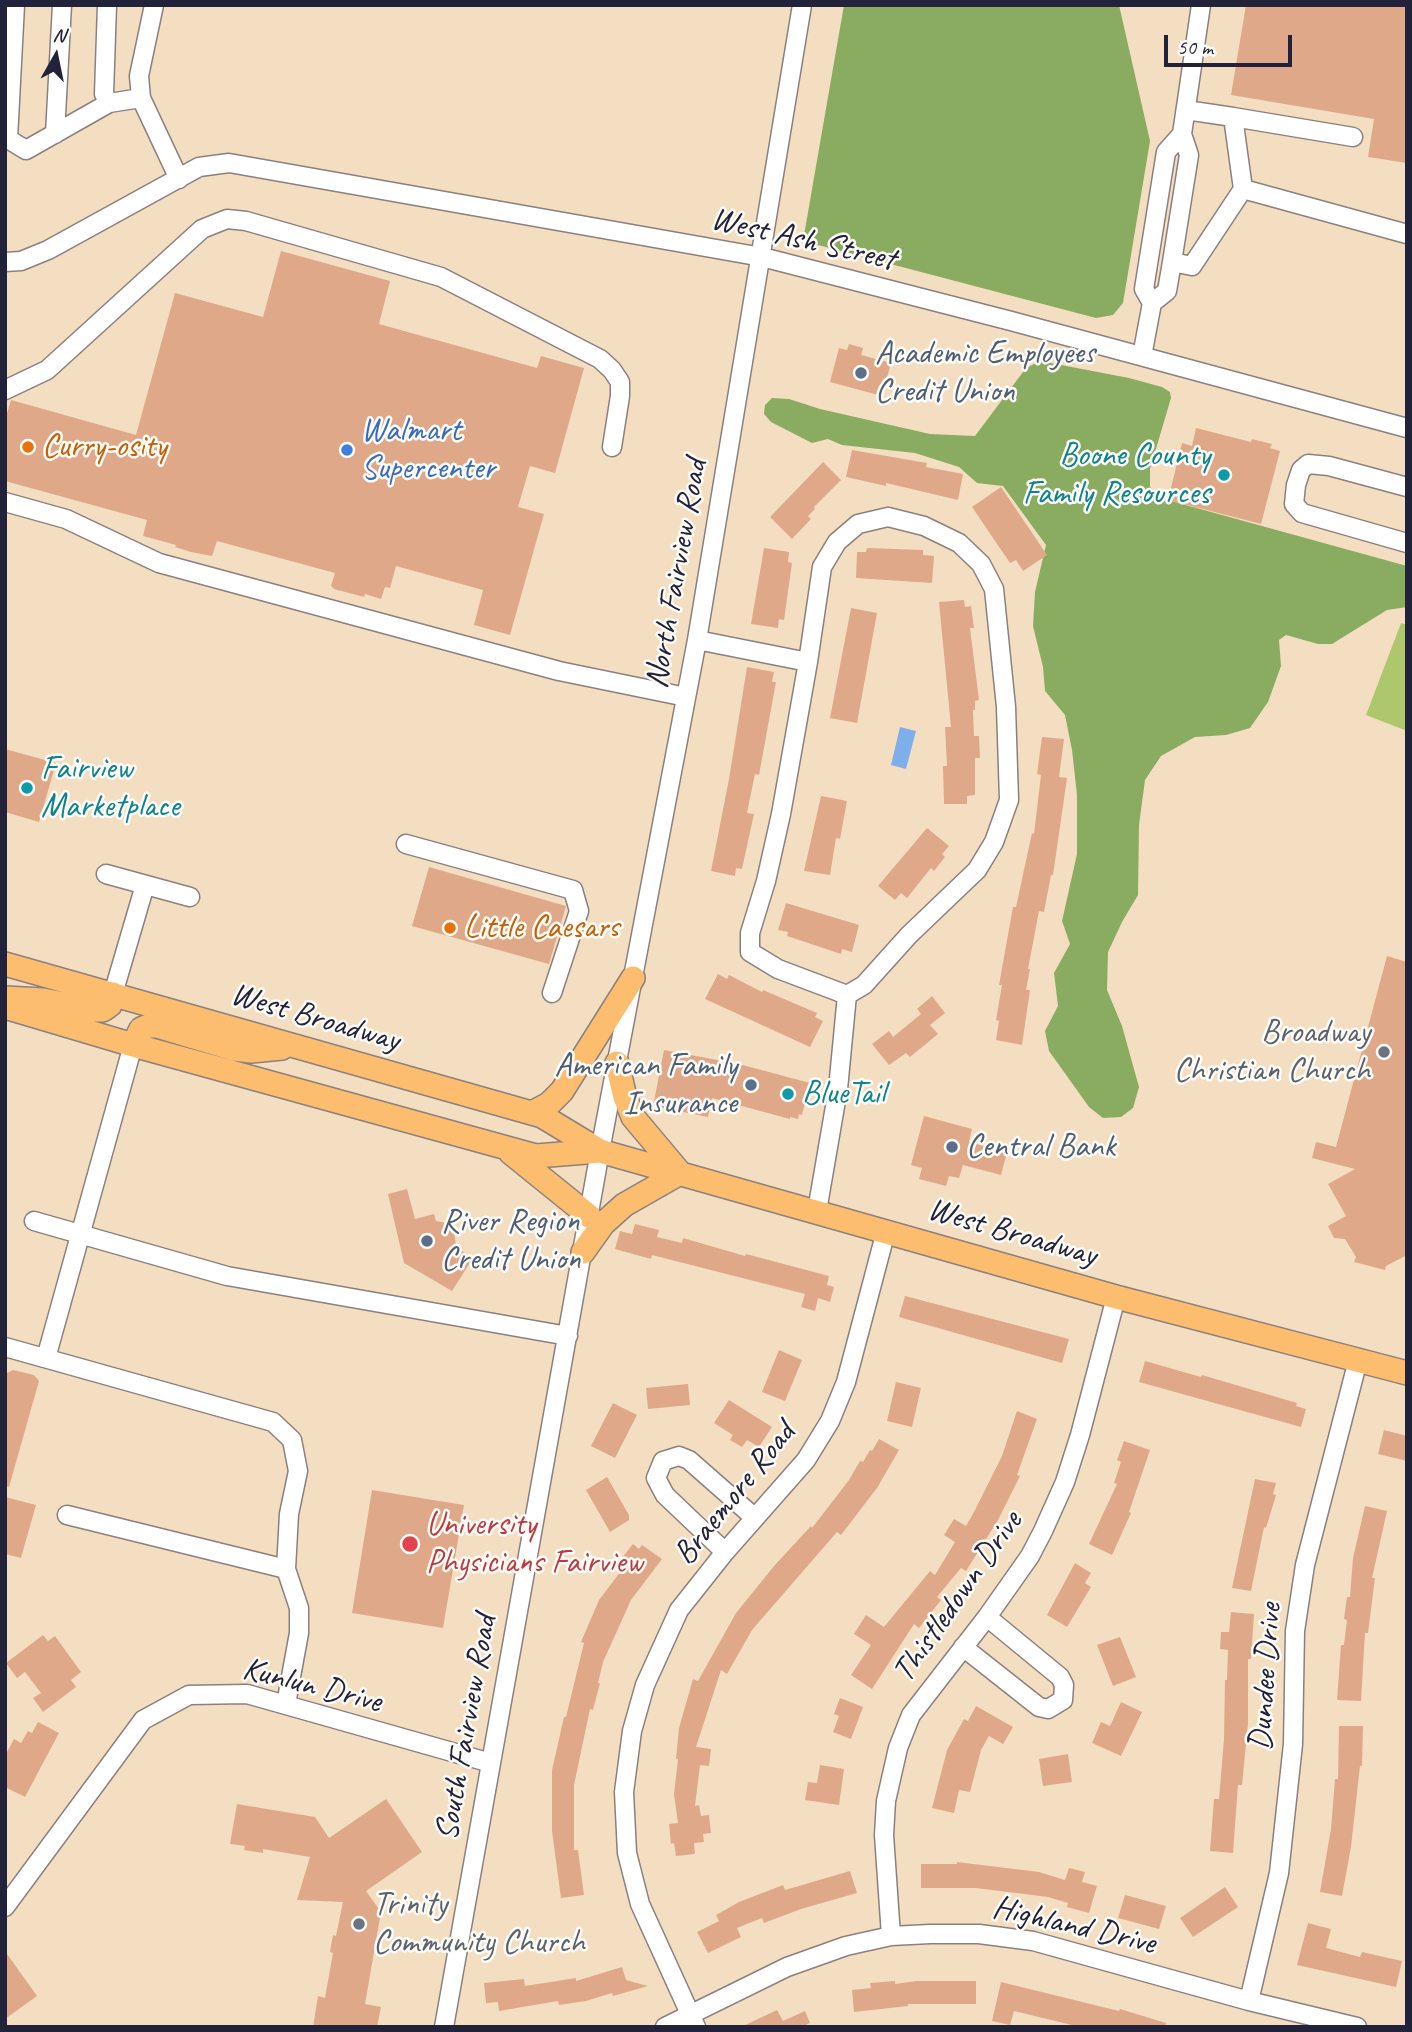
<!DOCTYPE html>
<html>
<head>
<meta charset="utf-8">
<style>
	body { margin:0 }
	#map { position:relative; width:1412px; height:2032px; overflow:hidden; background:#f4dec2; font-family:Caveat,sans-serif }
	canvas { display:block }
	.frame { position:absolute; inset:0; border:7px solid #22223b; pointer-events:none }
	.north { position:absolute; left:21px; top:21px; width:70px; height:70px; -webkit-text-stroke:5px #fdfcf7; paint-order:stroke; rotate:9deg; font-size:19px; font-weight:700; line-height:28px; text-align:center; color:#22223b }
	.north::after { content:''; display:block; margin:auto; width:24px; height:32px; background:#22223b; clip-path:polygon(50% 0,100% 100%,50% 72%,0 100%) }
	.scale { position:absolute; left:1164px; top:35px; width:128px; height:32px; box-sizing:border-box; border:4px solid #22223b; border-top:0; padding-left:9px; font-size:21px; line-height:24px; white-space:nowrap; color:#22223b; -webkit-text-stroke:5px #fdfcf7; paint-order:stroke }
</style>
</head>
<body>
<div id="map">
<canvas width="1412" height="2032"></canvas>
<div class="frame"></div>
<div class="north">N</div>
<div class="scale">50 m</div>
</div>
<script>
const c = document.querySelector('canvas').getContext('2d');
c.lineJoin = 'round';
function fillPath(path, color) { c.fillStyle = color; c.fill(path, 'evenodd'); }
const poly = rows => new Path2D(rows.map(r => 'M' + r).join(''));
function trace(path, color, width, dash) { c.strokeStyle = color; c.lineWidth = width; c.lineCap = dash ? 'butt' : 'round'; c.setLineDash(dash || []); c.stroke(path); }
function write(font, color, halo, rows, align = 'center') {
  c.font = font + ' Caveat,sans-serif'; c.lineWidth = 5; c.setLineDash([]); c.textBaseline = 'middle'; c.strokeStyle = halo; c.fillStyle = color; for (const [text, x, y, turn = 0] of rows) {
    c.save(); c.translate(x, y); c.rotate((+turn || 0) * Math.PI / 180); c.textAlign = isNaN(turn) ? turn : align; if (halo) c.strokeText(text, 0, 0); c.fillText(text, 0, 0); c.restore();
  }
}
fillPath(poly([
	[1401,623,1407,625,1407,731,1366,715]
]), '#aec76d');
fillPath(poly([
	[844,5,1119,5,1150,141,1123,303,1113,315,1096,318,803,241],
	[1040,361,1129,378,1162,387,1170,392,1171,398,1150,469,1150,487,1164,499,1407,566,1407,607,1387,610,1332,644,1318,644,1286,635,1279,640,1281,666,1268,702,1250,728,1226,735,1195,737,1161,756,1145,780,1139,825,1138,895,1122,922,1108,952,1107,990,1122,1026,1139,1087,1133,1108,1121,1117,1103,1118,1089,1107,1049,1051,1045,1031,1058,1006,1054,973,1070,944,1062,921,1077,854,1077,795,1072,750,1065,715,1045,691,1043,667,1033,626,1035,592,1046,545,1003,486,977,483,959,467,915,453,842,445,828,439,812,443,771,422,764,414,765,405,772,398,789,399,820,409,930,434,975,436,1026,368]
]), '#8aac60');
fillPath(poly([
	[900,727,916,731,906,769,891,765]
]), '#7eafea');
fillPath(poly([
	[1246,5,1407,5,1407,163,1368,157,1374,119,1231,95],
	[281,251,390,281,379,324,537,368,541,356,584,368,555,473,530,466,518,507,544,514,510,635,474,625,483,590,396,566,390,588,385,587,381,599,365,594,364,597,334,589,331,586,335,573,217,541,212,556,191,552,175,547,176,545,143,536,147,520,5,481,5,420,11,400,136,435,175,293,263,317],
	[849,344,863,348,861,355,891,363,882,396,830,382,839,348,847,350],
	[1196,428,1251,442,1252,439,1272,444,1270,448,1280,451,1261,524,1168,500,1182,443,1192,446],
	[852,450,927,463,926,467,963,474,958,500,886,483,886,486,846,477],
	[823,462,841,480,814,507,815,509,808,516,811,519,792,539,770,517],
	[1001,487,1047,555,1023,571,1016,560,1010,563,972,507],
	[764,548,789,552,788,562,792,563,784,620,779,619,778,628,751,624],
	[867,548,923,550,923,555,934,556,932,583,856,578,857,552,866,552],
	[964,600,965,607,971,606,974,628,970,628,979,700,975,701,975,710,973,710,974,736,979,736,980,758,975,758,975,795,967,796,967,804,944,804,943,766,947,766,945,727,951,727,939,602],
	[851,608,877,613,857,723,830,718],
	[747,667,774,672,772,682,776,682,759,775,755,774,747,813,754,814,750,832,742,869,736,868,735,876,711,871,729,779],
	[1042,737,1064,739,1059,777,1067,778,1053,875,1051,875,1044,912,1039,911,1028,969,1030,969,1026,990,1030,990,1022,1045,996,1040,999,1021,996,1020,1002,985,999,985,1013,907,1016,907,1032,833,1034,834,1041,775,1037,774],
	[5,749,56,763,39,822,5,812],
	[821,796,847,801,840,839,836,838,830,875,804,871],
	[927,828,949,846,942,854,945,857,934,871,931,868,907,898,901,893,895,900,878,886],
	[429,867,566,906,549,964,412,926],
	[786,903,859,925,852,952,842,949,841,954,787,936,788,932,778,930],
	[1387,956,1407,962,1407,1255,1386,1266,1385,1270,1354,1262,1356,1257,1345,1239,1334,1238,1328,1226,1346,1216,1328,1184,1355,1169,1312,1158,1316,1142,1336,1147],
	[718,974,727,979,729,975,762,992,763,990,817,1013,815,1017,823,1021,810,1047,705,999],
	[932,996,945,1013,930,1025,938,1034,910,1057,906,1053,889,1065,872,1044,889,1031,893,1037,921,1014,917,1009],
	[664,1050,739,1064,810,1083,802,1115,799,1114,798,1119,790,1117,790,1119,712,1098,708,1117,653,1106],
	[924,1116,972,1129,969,1142,1007,1152,1001,1175,963,1165,959,1178,949,1176,946,1186,919,1179,922,1168,911,1165],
	[407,1189,415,1219,434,1214,436,1221,446,1223,454,1231,456,1247,473,1258,452,1291,404,1263,388,1194],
	[635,1224,659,1230,657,1237,682,1243,683,1238,745,1256,746,1254,829,1276,827,1285,834,1287,830,1302,818,1298,815,1311,801,1307,805,1294,652,1255,651,1259,615,1249,620,1231,632,1234],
	[905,1296,1069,1339,1062,1363,899,1317],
	[779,1350,802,1360,785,1401,762,1392],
	[1145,1361,1201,1377,1202,1375,1297,1403,1296,1406,1306,1409,1301,1427,1139,1382],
	[13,1370,34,1375,39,1381,9,1487,5,1486,5,1374],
	[896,1382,921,1388,912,1427,887,1421],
	[688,1384,690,1405,648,1409,646,1388],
	[729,1400,772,1427,759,1447,747,1440,742,1447,730,1440,733,1435,714,1423],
	[613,1403,637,1415,615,1458,591,1446],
	[1017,1411,1037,1419,1017,1475,1020,1476,998,1520,966,1571,961,1568,937,1597,941,1600,919,1628,914,1624,872,1689,851,1675,871,1645,854,1634,866,1615,884,1627,930,1571,935,1575,955,1542,944,1535,954,1519,966,1526,975,1510,1002,1456],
	[1384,1430,1407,1436,1407,1461,1378,1454],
	[879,1439,899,1450,877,1488,841,1535,837,1532,752,1630,727,1674,721,1670,696,1747,711,1749,709,1766,700,1765,695,1806,699,1805,701,1816,709,1815,711,1833,703,1834,704,1842,694,1843,695,1854,676,1856,674,1843,671,1844,669,1824,678,1823,674,1794,678,1759,676,1759,679,1728,693,1679,698,1681,736,1613,774,1566,811,1526,812,1528,849,1480,860,1461,863,1462,870,1450,872,1451],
	[1124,1441,1150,1450,1129,1512,1131,1513,1112,1555,1089,1544,1117,1484,1114,1483,1121,1462,1117,1460],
	[607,1477,629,1515,629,1520,610,1532,586,1490],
	[1255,1479,1276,1483,1273,1494,1276,1495,1266,1528,1264,1527,1251,1591,1232,1588],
	[372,1490,464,1505,443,1628,352,1613],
	[5,1497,36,1505,21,1558,5,1554],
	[1365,1506,1387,1511,1372,1578,1375,1578,1368,1633,1365,1633,1361,1701,1337,1700,1341,1645,1344,1645,1347,1620,1344,1619,1347,1597,1350,1597,1353,1558],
	[633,1544,639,1549,642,1545,662,1559,631,1600,603,1662,598,1683,600,1683,593,1710,590,1709,574,1785,574,1850,578,1850,584,1895,561,1898,552,1831,552,1770,564,1717,566,1717,584,1643,581,1642,599,1600,624,1567,618,1563],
	[1075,1563,1091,1573,1085,1583,1091,1587,1067,1627,1047,1615],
	[1231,1612,1254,1614,1251,1659,1248,1659,1248,1723,1242,1785,1238,1785,1233,1853,1210,1851,1214,1799,1219,1799,1224,1739,1225,1680,1227,1680,1228,1650,1220,1649,1221,1632,1229,1632],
	[43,1635,48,1641,55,1636,81,1672,71,1680,76,1687,43,1712,33,1698,41,1693,25,1672,17,1678,6,1663],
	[1120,1637,1136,1677,1113,1686,1097,1645],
	[840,1698,863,1707,851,1739,833,1732,839,1716,834,1714],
	[1121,1702,1142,1712,1121,1756,1092,1743,1101,1722,1110,1726],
	[976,1706,1013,1727,1003,1744,989,1736,981,1750,970,1792,959,1790,954,1813,932,1808,947,1750,964,1719,968,1721],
	[38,1722,59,1733,25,1797,5,1787,5,1756,14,1739,21,1743,28,1731,32,1733],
	[1339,1726,1363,1726,1362,1766,1360,1766,1351,1847,1342,1896,1320,1892,1331,1829,1335,1779,1338,1779],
	[1068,1754,1072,1782,1043,1786,1039,1759],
	[820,1765,844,1769,839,1805,805,1800,808,1782,817,1783],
	[386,1799,422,1852,366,1891,381,1912,365,2004,381,2007,377,2027,313,2027,318,1996,325,1998,333,1953,330,1952,333,1935,336,1936,343,1902,297,1900,310,1857,263,1849,263,1853,244,1850,245,1846,230,1844,237,1804,315,1817,329,1838],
	[957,1862,1039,1872,1065,1880,1069,1868,1085,1872,1082,1882,1097,1886,1089,1913,1067,1907,1068,1903,1048,1897,976,1888,921,1888,921,1864,957,1864],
	[850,1871,857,1893,801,1909,764,1923,762,1918,737,1928,741,1937,708,1953,697,1932,719,1921,716,1915,739,1902,783,1885,785,1890],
	[1225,1887,1238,1907,1193,1937,1180,1918],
	[1125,1895,1166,1906,1159,1929,1118,1918],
	[1308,1923,1331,1929,1326,1948,1360,1957,1362,1952,1402,1961,1396,1987,1297,1965],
	[5,1951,37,1996,5,2019],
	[622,1967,626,1980,648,1986,613,1996,612,1993,586,2001,559,2005,558,2001,499,2011,498,2002,486,2003,484,1983,524,1979,525,1986,576,1978,576,1981],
	[895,1981,895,1984,916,1981,976,1981,976,2004,908,2004,908,2006,854,2012,852,1990,871,1988,870,1983],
	[1001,1982,1119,2011,1120,2009,1166,2023,1165,2027,1080,2027,1014,2011,1010,2025,992,2021],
	[777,2010,783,2021,805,2011,810,2023,802,2027,741,2027]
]), '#dfa989');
const minor = poly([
	[15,5,8,139,26,150,109,103,141,98],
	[107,5,104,94,109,103],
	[154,5,139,76,141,98,179,179],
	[1233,117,1353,137],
	[55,134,62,5],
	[1243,189,1407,234],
	[5,262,21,261,48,250,199,167,229,163,762,257,1011,321,1407,428],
	[1172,262,1192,266,1243,189,1233,117,1186,110],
	[1152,303,1167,291,1172,262,1189,155,1182,134,1201,5],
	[1142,356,1152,303,1144,289,1166,152,1182,134],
	[5,390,47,370,202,229,227,219,246,221,441,277,600,359,612,370,620,382,620,396,612,447],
	[1407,487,1329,466,1308,464,1301,470,1296,485,1294,504,1302,513,1407,543],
	[5,502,66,519,159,563,559,671,686,697],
	[888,517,924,526,959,543,981,564,994,589,1006,707,1009,800,994,842,977,870,909,935,864,985,847,995,778,969,750,952,750,933,766,881,781,814,808,662,822,567,837,542,858,524,888,517],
	[697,640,808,662],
	[406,844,573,890,579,911,552,993],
	[106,874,190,897],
	[113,994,145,885],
	[817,1211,838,1089,847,995],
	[34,1221,227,1276,568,1336],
	[5,1347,273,1422,292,1440,298,1471,289,1514,286,1569,299,1608,299,1633,286,1704],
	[46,1358,133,1045],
	[67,1515,286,1569],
	[725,1552,665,1495,656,1478,663,1461,679,1456,689,1460,755,1518],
	[963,1647,1039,1707,1048,1709,1063,1700,1064,1685,1060,1677,987,1617],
	[5,1907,143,1720,189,1695,247,1694,491,1763],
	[891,1936,884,1835,886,1801,898,1748,911,1715,987,1617,1030,1556,1043,1531,1065,1482,1080,1435,1116,1297],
	[1249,2001,1279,1873,1293,1744,1295,1631,1305,1565,1358,1360],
	[444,2027,600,1151,697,640,802,5],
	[665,2027,787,1967,846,1946,891,1936,930,1934,979,1934,1033,1941,1249,2001,1357,2027],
	[696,2027,640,1904,627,1853,624,1792,632,1731,645,1685,679,1610,725,1552,806,1460,830,1421,846,1382,886,1231]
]);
const major = poly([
	[5,964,542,1116,600,1151,1116,1297,1407,1373],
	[5,998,43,1000,93,1010,103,1010,110,1005,113,994],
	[5,1007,133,1045,536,1156,600,1151],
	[133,1045,141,1029,148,1026,157,1026,234,1049,251,1051,282,1048],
	[532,1113,549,1104,562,1091,633,978],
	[511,1153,589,1216],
	[583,1252,603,1224,624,1205,680,1173,633,1117,625,1097,617,1063]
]);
trace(minor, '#8b807e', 21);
trace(major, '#8b807e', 26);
trace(minor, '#fff', 18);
trace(major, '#fcbd6f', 23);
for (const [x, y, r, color] of [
	[861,373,7,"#5c6f8a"],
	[28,447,7,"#e8710a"],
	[347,450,7,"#3f7fe0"],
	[1224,475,7,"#0f9aa8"],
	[27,788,7,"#0f9aa8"],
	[450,928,7,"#e8710a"],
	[1384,1052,7,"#6b7280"],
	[751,1085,7,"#5c6f8a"],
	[788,1094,7,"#0f9aa8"],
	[952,1147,7,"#5c6f8a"],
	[427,1241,7,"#5c6f8a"],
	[410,1544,9,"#e0444e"],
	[359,1924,7,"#6b7280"]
]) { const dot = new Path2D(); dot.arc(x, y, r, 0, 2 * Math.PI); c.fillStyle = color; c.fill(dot); trace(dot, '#fdfcf7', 2.5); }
write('33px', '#22223b', '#fdfcf7', [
	["West Ash Street",803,240,13],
	["North Fairview Road",677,574,-80],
	["West Broadway",315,1018,16],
	["West Broadway",1012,1233,16],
	["Braemore Road",735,1494,-51],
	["Thistledown Drive",958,1597,-55],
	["Dundee Drive",1266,1677,-86],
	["Kunlun Drive",312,1686,14],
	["South Fairview Road",467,1728,-80],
	["Highland Drive",1074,1926,13]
]);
write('33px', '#4e5e75', '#fdfcf7', [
	["Academic Employees",875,354],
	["Credit Union",875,392],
	["American Family",737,1066,"right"],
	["Insurance",737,1104,"right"],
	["Central Bank",966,1147],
	["River Region",441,1222],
	["Credit Union",441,1260]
], 'left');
write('33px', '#366cbe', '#fdfcf7', [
	["Walmart",361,431],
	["Supercenter",361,469]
], 'left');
write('33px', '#c56008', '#fdfcf7', [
	["Curry-osity",42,447],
	["Little Caesars",464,928]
], 'left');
write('33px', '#0d838f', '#fdfcf7', [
	["Boone County",1210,456,"right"],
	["Family Resources",1210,494,"right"],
	["Fairview",41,769],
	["Marketplace",41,807],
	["BlueTail",802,1094]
], 'left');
write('33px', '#5b616d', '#fdfcf7', [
	["Broadway",1370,1033],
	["Christian Church",1370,1071],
	["Trinity",373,1905,"left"],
	["Community Church",373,1943,"left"]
], 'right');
write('33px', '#be3a42', '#fdfcf7', [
	["University",426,1525],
	["Physicians Fairview",426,1563]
], 'left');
</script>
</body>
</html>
